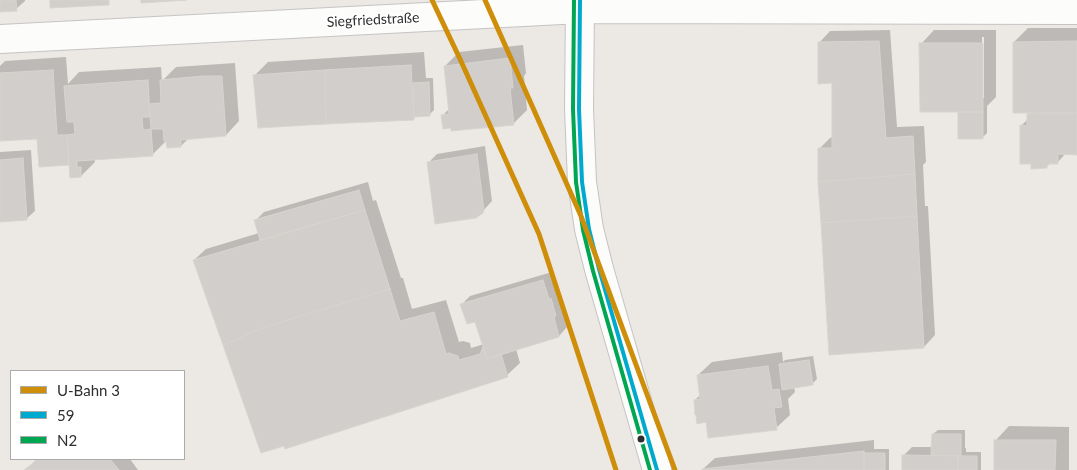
<!DOCTYPE html>
<html>
<head>
<meta charset="utf-8">
<style>
	body { margin:0 }
	#map { position:relative; width:1077px; height:470px; overflow:hidden; background:#ece8e4; font-family:Lato,sans-serif }
	canvas { display:block }
	.legend { position:absolute; left:10px; top:370px; width:175px; height:90px; box-sizing:border-box; background:#fff; border:1px solid #ababab; margin:0; padding:6px 9px; list-style:none; font-size:15px; color:#2e2e2e }
	.legend li { display:flex; align-items:center; gap:10px; height:25px }
	.legend b { width:25px; border:1px solid #ababab }
</style>
</head>
<body>
<div id="map">
<canvas width="1077" height="470"></canvas>
<ul class="legend">
<li><b style="height:6px;background:#cf8e09"></b>U-Bahn 3</li>
<li><b style="height:6px;background:#00a9ce"></b>59</li>
<li><b style="height:6px;background:#00a651"></b>N2</li>
</ul>
</div>
<script>
const c = document.querySelector('canvas').getContext('2d');
c.lineJoin = 'round';
function fillPath(path, color) { c.fillStyle = color; c.fill(path, 'evenodd'); }
const poly = rows => new Path2D(rows.map(r => 'M' + r).join(''));
function trace(path, color, width, dash) { c.strokeStyle = color; c.lineWidth = width; c.lineCap = dash ? 'butt' : 'round'; c.setLineDash(dash || []); c.stroke(path); }
function write(font, color, halo, rows, align = 'center') {
  c.font = font + ' Lato,sans-serif'; c.lineWidth = 4; c.setLineDash([]); c.textBaseline = 'middle'; c.strokeStyle = halo; c.fillStyle = color; for (const [text, x, y, turn = 0] of rows) {
    c.save(); c.translate(x, y); c.rotate((+turn || 0) * Math.PI / 180); c.textAlign = isNaN(turn) ? turn : align; if (halo) c.strokeText(text, 0, 0); c.fillText(text, 0, 0); c.restore();
  }
}
fillPath(poly([
	[0,0,25,0,25,1,16,9,0,10],
	[1028,28,1077,28,1077,153,1066,153,1057,163,1051,163,1046,167,1021,126,1028,119,1028,114,1031,112,1014,42],
	[890,30,897,127,924,126,926,162,923,165,925,206,928,206,935,335,924,347,819,149,830,138,833,137,833,82,819,43,830,31],
	[934,30,996,30,996,97,987,106,987,133,982,138,921,44],
	[982,37,984,37,984,98,982,98],
	[523,45,526,73,524,76,527,110,514,123,443,115,450,108,445,66,459,52],
	[424,52,426,78,433,78,434,110,429,115,417,115,414,118,254,76,268,62],
	[66,57,68,84,79,72,161,67,162,81,176,67,235,63,239,121,226,135,189,138,181,146,167,140,152,155,94,158,95,162,81,176,70,164,40,166,38,138,0,140,0,66,5,61],
	[485,146,492,201,482,212,428,163,437,154],
	[31,150,35,211,26,219,0,221,0,152],
	[368,182,373,201,376,200,401,278,403,278,412,309,446,300,459,342,463,341,470,343,471,348,484,344,476,320,462,304,470,296,552,272,557,291,559,290,564,306,562,308,567,327,559,336,516,349,520,363,507,375,286,448,194,260,206,249,259,233,256,220,264,212],
	[782,352,783,362,785,360,813,356,817,379,812,384,794,386,795,392,788,399,790,415,776,428,707,421,695,400,701,394,698,375,712,362],
	[1009,426,1069,427,1069,470,996,470,996,440],
	[938,430,965,430,965,448,966,448,966,452,981,452,981,470,903,470,903,456,912,447,933,447,933,434],
	[874,440,874,449,889,449,889,470,704,470,703,469,715,458],
	[37,459,130,459,138,470,25,470]
]), '#0003');
const building = poly([
	[0,0,16,0,17,11,0,12,0,0],
	[50,0,109,0,109,5,50,8,50,0],
	[141,0,187,0,141,3,141,0],
	[879,41,886,138,913,136,915,174,818,182,818,148,832,148,832,83,818,84,818,42,879,41],
	[1077,41,1077,113,1013,113,1013,42,1077,41],
	[919,43,983,43,983,112,920,112,919,43],
	[510,58,513,88,510,88,514,125,451,131,451,128,443,129,441,115,449,114,444,66,510,58],
	[411,65,414,120,326,124,325,70,411,65],
	[53,70,57,135,67,135,69,165,39,167,37,139,0,141,0,73,53,70],
	[325,70,326,124,258,128,253,75,325,70],
	[203,76,222,76,226,136,181,140,181,147,167,148,166,141,164,141,163,129,151,129,149,104,161,103,160,80,203,76],
	[148,80,150,117,142,117,143,130,151,129,153,156,77,161,77,167,81,167,81,177,70,178,67,135,75,134,74,122,67,122,64,86,148,80],
	[429,82,430,116,414,117,413,83,429,82],
	[958,112,983,112,983,139,958,139,958,112],
	[1077,113,1077,155,1058,154,1058,164,1047,164,1047,168,1031,169,1031,164,1020,164,1020,125,1027,126,1027,114,1077,113],
	[477,154,484,211,483,213,476,218,435,224,427,162,477,154],
	[23,158,27,220,0,222,0,160,23,158],
	[915,174,917,216,821,223,818,182,915,174],
	[359,190,365,210,260,240,254,220,359,190],
	[365,210,390,289,265,327,223,345,193,260,365,210],
	[917,216,924,348,829,355,821,223,917,216],
	[543,280,549,299,551,298,556,316,554,317,559,337,487,359,475,322,467,324,460,304,543,280],
	[390,289,400,321,434,312,446,354,449,353,458,356,459,360,480,354,483,347,487,359,501,354,508,377,285,449,284,446,261,453,223,345,265,327,390,289],
	[809,360,813,385,782,390,779,364,809,360],
	[768,366,772,390,779,389,782,407,774,408,777,430,708,438,706,422,697,424,696,415,695,415,694,400,700,399,697,375,768,366],
	[932,434,961,434,961,456,931,455,932,434],
	[994,440,1056,440,1055,470,994,470,994,440],
	[864,451,864,470,702,470,702,469,864,451],
	[864,453,885,453,885,470,864,470,864,453],
	[902,455,958,456,958,470,902,470,902,455],
	[958,456,977,456,977,470,958,470,958,456],
	[39,459,110,459,119,470,24,470,39,459]
]);
fillPath(building, '#d1cecb');
trace(building, '#d7d4d0', 1);
const minor = poly([
	[0,39,581,9,1077,10]
]);
const secondary = poly([
	[580,0,579,109,582,182,589,229,599,269,657,470]
]);
trace(minor, '#c5c4c5', 30);
trace(secondary, '#c5c4c5', 30);
trace(minor, '#fcfcfb', 28);
trace(secondary, '#fcfcfb', 28);
trace(poly([
	[580,0,579,109,582,182,589,229,599,269,657,470]
]), '#00a9ce', 4);
trace(poly([
	[574,0,573,109,576,182,583,230,593,271,650,470]
]), '#00a651', 4);
trace(poly([
	[432,0,460,59,539,234,616,470],
	[485,0,581,216,675,470]
]), '#cf8e09', 5);
for (const [x, y, r, color] of [
	[641,439,4.5,"#2e2e2e"]
]) { const dot = new Path2D(); dot.arc(x, y, r, 0, 2 * Math.PI); c.fillStyle = color; c.fill(dot); trace(dot, '#fff', 2); }
write('14px', '#2e2e2e', '#fff', [
	["Siegfriedstraße",373,20,-3]
]);
</script>
</body>
</html>
